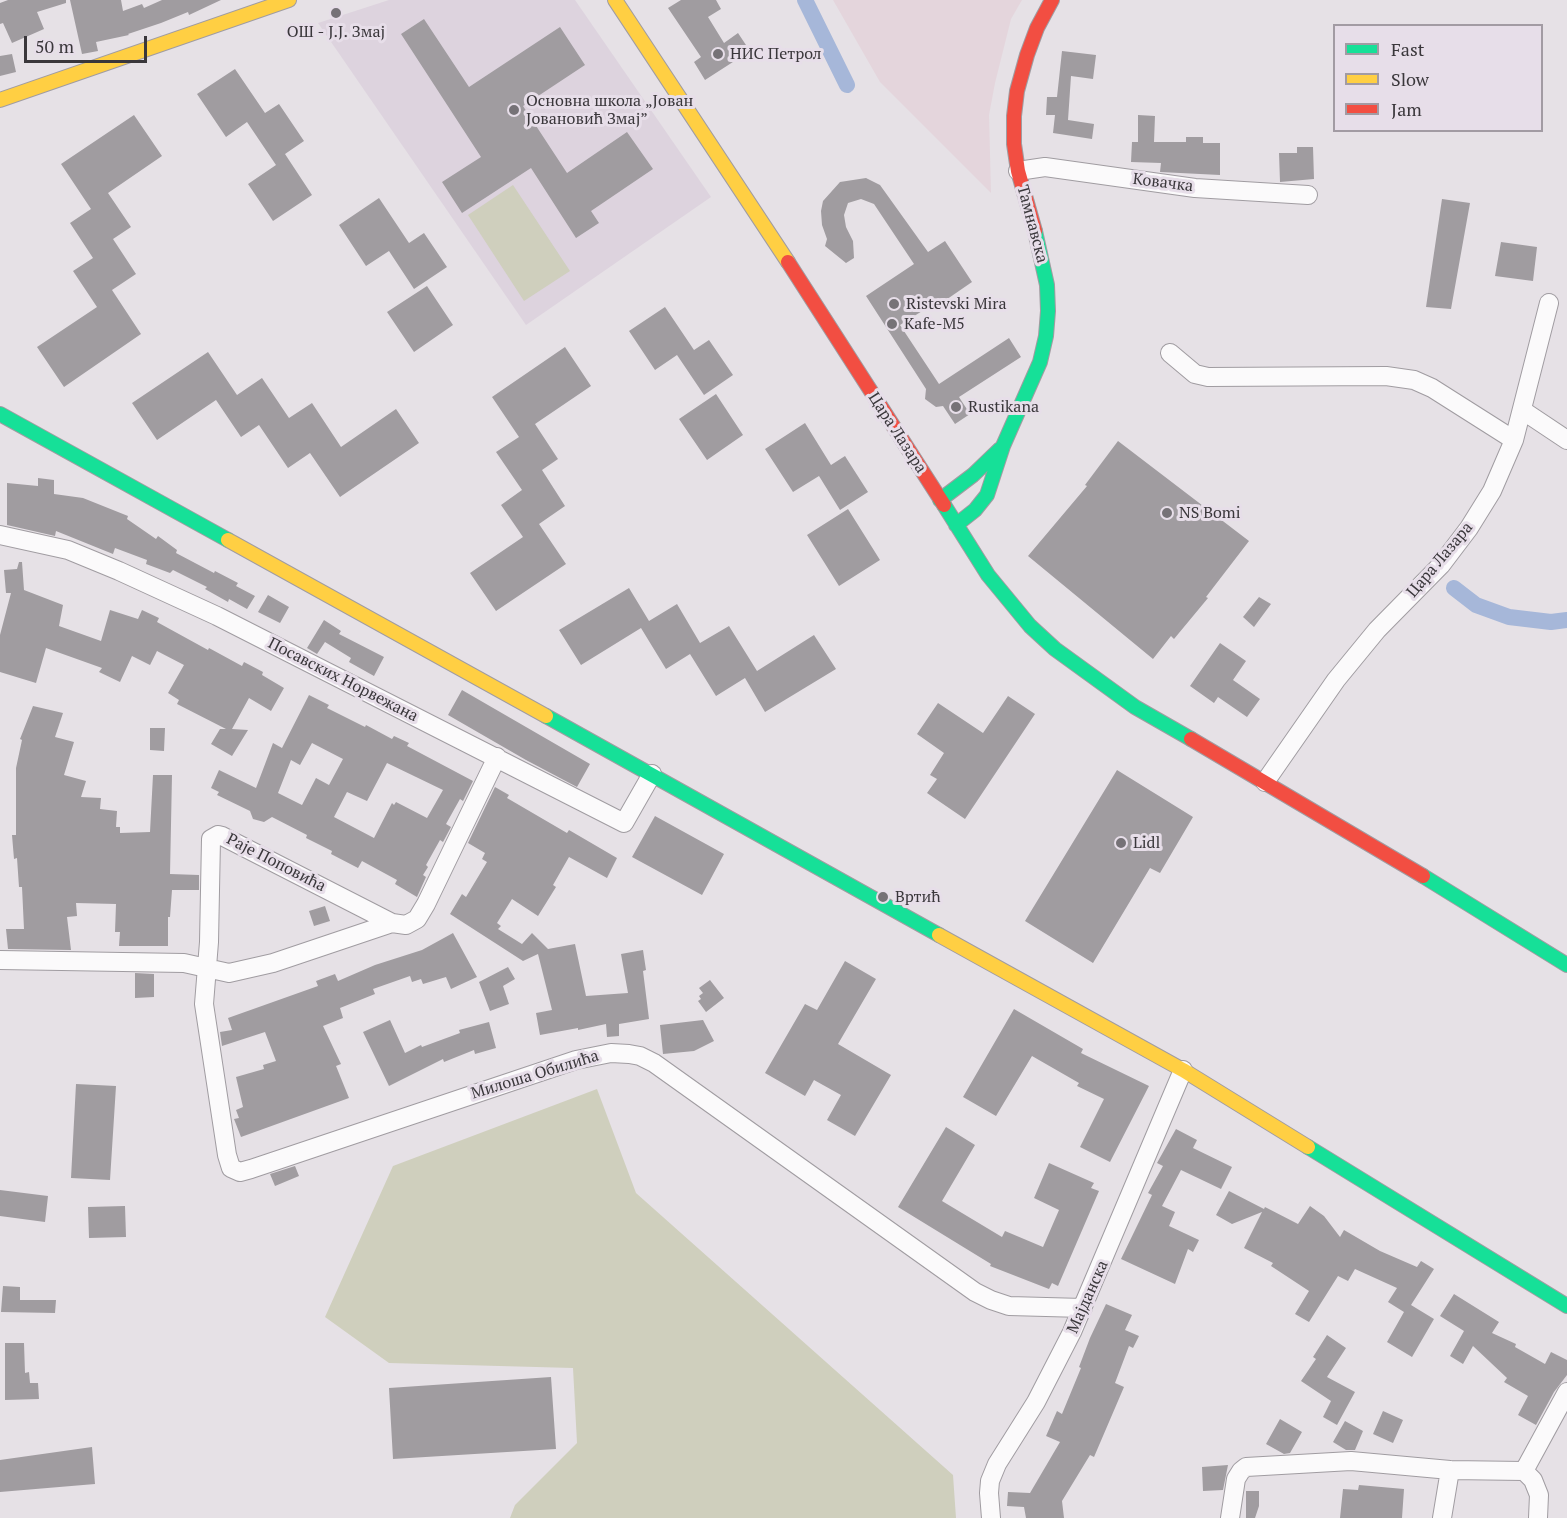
<!DOCTYPE html>
<html>
<head>
<meta charset="utf-8">
<style>
	body { margin:0 }
	#map { position:relative; width:1567px; height:1518px; overflow:hidden; background:#e6e1e6; font-family:"PT Serif",serif }
	canvas { display:block }
	.legend { position:absolute; left:1333px; top:24px; width:210px; height:108px; box-sizing:border-box; background:#e7dee9; border:2px solid #a29ba3; margin:0; padding:8px 10px; list-style:none; font-size:18px; color:#3a373b }
	.legend li { display:flex; align-items:center; gap:12px; height:30px }
	.legend b { width:30px; border:2px solid #a29ba3 }
	.scale { position:absolute; left:24px; top:36px; width:123px; height:27px; box-sizing:border-box; border:3px solid #3a373b; border-top:0; padding-left:8px; font-size:18px; line-height:21px; white-space:nowrap; color:#3a373b; -webkit-text-stroke:4px #e7dee9; paint-order:stroke }
</style>
</head>
<body>
<div id="map">
<canvas width="1567" height="1518"></canvas>
<ul class="legend">
<li><b style="height:8px;background:#16e098"></b>Fast</li>
<li><b style="height:8px;background:#ffcf43"></b>Slow</li>
<li><b style="height:8px;background:#f24e42"></b>Jam</li>
</ul>
<div class="scale">50 m</div>
</div>
<script>
const c = document.querySelector('canvas').getContext('2d');
c.lineJoin = 'round';
function fillPath(path, color) { c.fillStyle = color; c.fill(path, 'evenodd'); }
const poly = rows => new Path2D(rows.map(r => 'M' + r).join(''));
function trace(path, color, width, dash) { c.strokeStyle = color; c.lineWidth = width; c.lineCap = dash ? 'butt' : 'round'; c.setLineDash(dash || []); c.stroke(path); }
function write(font, color, halo, rows, align = 'center') {
  c.font = font + ' "PT Serif",serif'; c.lineWidth = 6; c.setLineDash([]); c.textBaseline = 'middle'; c.strokeStyle = halo; c.fillStyle = color; for (const [text, x, y, turn = 0] of rows) {
    c.save(); c.translate(x, y); c.rotate((+turn || 0) * Math.PI / 180); c.textAlign = isNaN(turn) ? turn : align; if (halo) c.strokeText(text, 0, 0); c.fillText(text, 0, 0); c.restore();
  }
}
fillPath(poly([
	[833,0,1022,0,1011,19,995,83,989,115,991,193,880,82]
]), '#e4d5dc');
fillPath(poly([
	[389,0,575,0,711,197,526,325,318,23]
]), '#ddd3de');
fillPath(poly([
	[513,185,570,271,524,301,468,215],
	[597,1089,636,1193,953,1475,956,1518,510,1518,515,1505,577,1443,573,1368,389,1363,325,1317,393,1166]
]), '#cfcfbd');
trace(poly([
	[805,0,847,85],
	[1454,588,1476,605,1509,617,1551,622,1567,620]
]), '#a6b7d9', 16);
fillPath(poly([
	[8,0,66,0,66,3,37,12,44,29,12,43,3,23,0,24,0,3],
	[70,0,121,0,123,11,142,4,144,8,162,0,221,0,189,15,188,12,161,23,128,34,129,35,96,42,98,51,82,54],
	[681,0,716,0,721,9,708,17,724,43,738,33,750,51,705,80,694,62,701,57,668,8],
	[424,19,469,87,560,27,585,65,523,106,567,173,627,132,653,169,591,211,599,223,576,238,531,168,462,213,442,182,481,157,401,34],
	[1062,51,1096,55,1093,79,1071,76,1068,120,1094,124,1092,139,1053,133,1055,115,1046,115,1047,97,1057,97],
	[12,54,16,72,0,76,0,56],
	[235,69,265,113,279,104,304,141,285,154,312,195,273,221,248,184,276,165,247,122,226,137,197,94],
	[134,115,162,156,108,193,131,227,113,239,136,274,112,290,141,334,64,387,37,347,97,307,73,271,93,258,70,223,91,209,61,164],
	[1138,115,1155,116,1154,142,1186,142,1186,137,1203,137,1203,143,1220,143,1220,175,1160,172,1161,163,1131,162,1132,142,1138,142],
	[1297,147,1313,147,1314,179,1280,182,1279,153,1297,153],
	[866,178,880,185,928,252,945,241,972,282,940,304,938,301,900,325,939,384,1009,338,1021,357,959,397,970,414,955,424,943,406,936,407,925,399,926,389,866,296,914,264,874,204,861,199,848,203,844,215,846,227,853,241,854,258,846,263,825,246,827,239,822,225,821,211,823,201,840,182],
	[379,198,409,243,424,233,447,267,414,289,389,251,366,266,339,225],
	[1442,199,1470,203,1451,309,1426,307],
	[1501,242,1537,247,1533,281,1495,276],
	[427,286,453,325,414,352,387,312],
	[665,307,694,350,709,340,733,375,704,395,677,355,655,370,629,331],
	[565,347,591,386,535,424,558,459,542,470,565,506,539,524,566,564,496,611,470,573,523,537,501,505,522,490,496,452,519,437,492,397],
	[208,352,237,395,262,378,289,418,312,403,341,447,396,409,419,443,340,497,310,453,288,468,259,425,241,437,216,400,157,440,132,403],
	[716,394,743,435,707,460,679,419],
	[805,423,831,465,845,456,868,492,840,510,819,476,793,492,765,449],
	[1118,441,1249,541,1206,597,1208,598,1174,639,1171,636,1153,659,1028,556,1087,486,1085,485],
	[38,478,54,480,54,494,83,498,128,516,127,519,156,539,158,536,177,550,176,553,214,573,215,571,238,583,236,586,255,596,247,609,229,599,228,602,205,589,207,587,173,570,170,573,146,564,147,560,115,548,113,554,56,531,55,536,7,525,7,483,38,486],
	[848,509,880,560,839,586,807,535],
	[19,562,22,562,24,590,63,605,59,626,101,641,110,610,138,619,142,610,159,618,157,622,208,650,209,648,242,666,244,662,263,672,262,675,284,688,271,711,249,698,232,729,248,730,232,756,211,744,220,729,226,729,177,704,179,700,168,693,184,665,157,651,150,665,132,656,120,682,99,672,102,668,46,648,36,683,0,672,0,635,11,593,6,593,4,570,17,569],
	[629,588,649,621,677,604,700,643,729,626,757,671,814,635,836,669,765,712,745,678,716,696,690,654,666,669,641,628,581,665,559,630],
	[268,595,289,607,280,623,258,612],
	[1259,597,1271,604,1254,627,1243,617],
	[324,620,341,631,339,634,384,657,374,676,349,662,351,658,325,642,317,654,307,648],
	[1220,643,1246,661,1233,680,1260,699,1247,717,1218,697,1214,703,1190,686],
	[462,690,590,764,577,787,526,760,448,715],
	[309,695,329,705,327,708,365,727,366,725,392,739,394,736,409,743,407,746,473,781,463,801,460,799,446,824,451,827,443,842,440,840,426,865,428,867,423,875,426,877,417,897,395,884,397,880,362,861,358,868,331,854,332,851,306,838,307,835,272,817,264,822,253,819,250,811,217,795,219,792,211,788,219,770,256,788,273,743,282,748],
	[312,743,343,759,329,785,316,778,302,805,278,793,291,760,300,765],
	[387,763,443,790,427,818,396,802,394,805,392,803,374,838,334,817,347,792,367,801],
	[1008,696,1035,714,965,819,927,793,937,779,930,775,944,753,917,734,938,703,983,733],
	[33,706,63,713,55,737,74,742,64,775,86,781,81,797,101,798,100,809,117,811,116,827,120,827,120,833,150,832,153,775,172,775,170,874,199,875,199,890,172,890,170,917,168,917,168,946,119,946,120,932,115,932,116,904,76,903,77,916,67,917,71,950,8,949,6,929,24,929,22,887,19,887,17,858,14,859,12,835,16,835,16,768,22,740,20,739],
	[150,728,165,728,164,751,150,750],
	[1117,770,1193,817,1160,873,1150,868,1093,963,1025,921],
	[495,787,509,795,507,798,567,833,569,830,617,858,607,878,569,857,553,885,556,887,538,916,512,899,497,923,501,926,498,929,522,944,532,933,548,949,575,944,586,996,628,993,621,954,643,950,646,970,643,971,649,1019,619,1024,619,1036,607,1037,606,1024,578,1030,578,1028,540,1035,536,1013,552,1010,538,954,523,961,450,914,462,894,466,897,487,862,482,859,485,853,468,843],
	[655,816,724,854,702,895,632,857],
	[325,906,330,921,314,926,309,911],
	[453,933,477,977,451,989,446,977,423,984,421,979,412,982,410,976,373,989,375,994,340,1008,343,1018,323,1026,341,1064,336,1066,349,1098,241,1137,234,1119,239,1118,236,1110,243,1107,236,1077,264,1069,263,1065,276,1061,265,1032,222,1046,220,1032,232,1030,228,1018,318,986,316,981,335,974,338,981,375,965,422,950],
	[845,961,876,979,838,1044,891,1075,855,1136,827,1120,841,1095,814,1080,805,1096,765,1073,805,1004,817,1010],
	[508,967,515,979,503,986,509,1004,490,1011,479,982],
	[135,973,154,974,154,997,135,998],
	[710,980,724,998,706,1012,698,1001,701,999,699,996,703,993,699,988],
	[1014,1009,1083,1049,1081,1053,1149,1086,1110,1162,1080,1147,1104,1099,1077,1086,1079,1083,1032,1056,996,1116,963,1097],
	[390,1020,405,1053,421,1045,422,1047,460,1033,459,1030,489,1022,496,1048,475,1054,474,1050,444,1062,443,1059,389,1086,363,1032],
	[703,1020,714,1041,694,1051,663,1054,660,1025],
	[76,1084,116,1086,110,1180,71,1178],
	[946,1127,975,1145,942,1201,1002,1237,1005,1231,1043,1247,1059,1210,1034,1198,1049,1163,1094,1183,1091,1188,1099,1191,1058,1286,1052,1283,1049,1289,990,1266,991,1264,898,1207],
	[1176,1129,1197,1140,1193,1148,1232,1167,1221,1189,1181,1170,1162,1206,1175,1212,1169,1226,1199,1240,1193,1252,1188,1249,1175,1284,1121,1259,1152,1195,1148,1193,1163,1166,1157,1163],
	[295,1166,299,1176,275,1186,270,1174],
	[0,1190,48,1196,45,1222,0,1216],
	[1229,1191,1264,1209,1265,1207,1298,1224,1310,1206,1324,1216,1340,1237,1344,1230,1380,1251,1417,1267,1421,1261,1434,1269,1411,1305,1434,1319,1412,1357,1387,1342,1404,1312,1388,1302,1397,1288,1355,1269,1348,1281,1338,1276,1309,1322,1295,1314,1309,1291,1271,1266,1273,1263,1244,1248,1262,1212,1232,1224,1216,1215],
	[125,1206,126,1237,89,1238,88,1207],
	[3,1286,20,1287,20,1300,56,1300,55,1313,1,1312],
	[1454,1294,1499,1322,1492,1333,1516,1344,1515,1347,1545,1364,1551,1352,1567,1360,1567,1375,1554,1392,1536,1425,1518,1415,1528,1396,1504,1382,1507,1378,1473,1346,1463,1364,1450,1356,1464,1331,1440,1316],
	[1106,1304,1132,1315,1125,1330,1139,1336,1133,1348,1129,1346,1115,1383,1124,1387,1094,1457,1090,1455,1062,1501,1064,1518,1026,1518,1024,1507,1007,1506,1008,1492,1030,1493,1060,1442,1046,1436,1057,1411,1062,1414,1081,1368,1079,1367,1090,1338],
	[1327,1335,1346,1348,1327,1377,1355,1392,1337,1425,1323,1417,1331,1401,1301,1381,1316,1359,1313,1357],
	[5,1343,24,1343,25,1373,29,1372,30,1383,38,1383,39,1399,5,1400],
	[551,1377,556,1449,393,1459,389,1388],
	[1383,1411,1403,1420,1393,1443,1373,1434],
	[1280,1419,1302,1432,1290,1453,1284,1454,1266,1444],
	[1345,1421,1363,1431,1355,1450,1346,1450,1333,1442],
	[92,1447,95,1484,0,1492,0,1460],
	[1228,1465,1223,1490,1203,1491,1202,1467],
	[1359,1485,1404,1489,1402,1518,1340,1518,1343,1489,1358,1490],
	[1246,1491,1259,1491,1259,1506,1255,1518,1246,1518]
]), '#a09ca0');
const street = poly([
	[1018,171,1045,167,1195,188,1308,195],
	[1170,353,1195,374,1208,377,1386,376,1414,380,1432,388,1514,440],
	[1522,410,1567,440],
	[0,535,68,550,119,571,217,616,624,823,652,774],
	[1265,782,1336,680,1377,630,1441,565,1469,528,1492,491,1514,440,1549,303],
	[392,923,222,836,218,835,211,839,209,942,204,1004,227,1155,231,1168,240,1172,251,1169,576,1060,611,1053,629,1054,640,1056,654,1063,975,1292,991,1300,1009,1306,1083,1308],
	[0,960,184,963,229,973,273,963,392,923,406,925,417,919,426,904,497,757],
	[1524,1471,1567,1392],
	[1524,1471,1533,1480,1539,1495,1538,1518],
	[991,1518,989,1493,990,1481,997,1464,1036,1402,1072,1332,1183,1070],
	[1230,1518,1236,1479,1241,1471,1246,1467,1351,1461,1450,1470,1524,1471],
	[1442,1518,1450,1470]
]);
const fast = poly([
	[0,414,228,540],
	[940,500,973,475,1000,449],
	[944,505,988,575,1030,626,1055,649,1135,707,1191,739],
	[956,525,975,510,987,495,1003,446,1040,362,1046,336,1048,311,1047,285,1035,231],
	[546,716,939,935],
	[1423,876,1567,965],
	[1308,1147,1567,1306]
]);
const slow = poly([
	[615,0,788,262],
	[0,100,289,0],
	[228,540,546,716],
	[939,935,1183,1070,1308,1147]
]);
const jam = poly([
	[1035,231,1018,171,1014,144,1014,116,1017,91,1027,55,1037,28,1052,0],
	[788,262,944,505],
	[1191,739,1423,876]
]);
trace(street, '#a09ca1', 20);
trace(fast, '#a09ca1', 16);
trace(slow, '#a09ca1', 16);
trace(jam, '#a09ca1', 16);
trace(street, '#fbfafb', 18);
trace(fast, '#16e098', 14);
trace(slow, '#ffcf43', 14);
trace(jam, '#f24e42', 14);
for (const [x, y, r, color] of [
	[336,13,6,"#767277"],
	[718,54,6,"#767277"],
	[514,110,6,"#767277"],
	[894,304,6,"#767277"],
	[892,324,6,"#767277"],
	[956,407,6,"#767277"],
	[1167,513,6,"#767277"],
	[1121,843,6,"#767277"],
	[883,897,6,"#767277"]
]) { const dot = new Path2D(); dot.arc(x, y, r, 0, 2 * Math.PI); c.fillStyle = color; c.fill(dot); trace(dot, '#e7dee9', 2); }
write('16px', '#3a373b', '#e7dee9', [
	["ОШ - Ј.Ј. Змај",336,32,"center"],
	["НИС Петрол",730,54],
	["Основна школа „Јован",526,101],
	["Јовановић Змај”",526,119],
	["Ristevski Mira",906,304],
	["Kafe-M5",904,324],
	["Rustikana",968,407],
	["NS Bomi",1179,513],
	["Lidl",1133,843],
	["Вртић",895,897]
], 'left');
write('16px', '#3a373b', '#e7dee9', [
	["Ковачка",1163,183,7],
	["Тамнавска",1032,224,75],
	["Цара Лазара",897,433,57],
	["Цара Лазара",1440,560,-50],
	["Посавских Норвежана",343,680,27],
	["Раје Поповића",276,863,27],
	["Милоша Обилића",535,1075,-17],
	["Мајданска",1088,1297,-66]
]);
</script>
</body>
</html>
